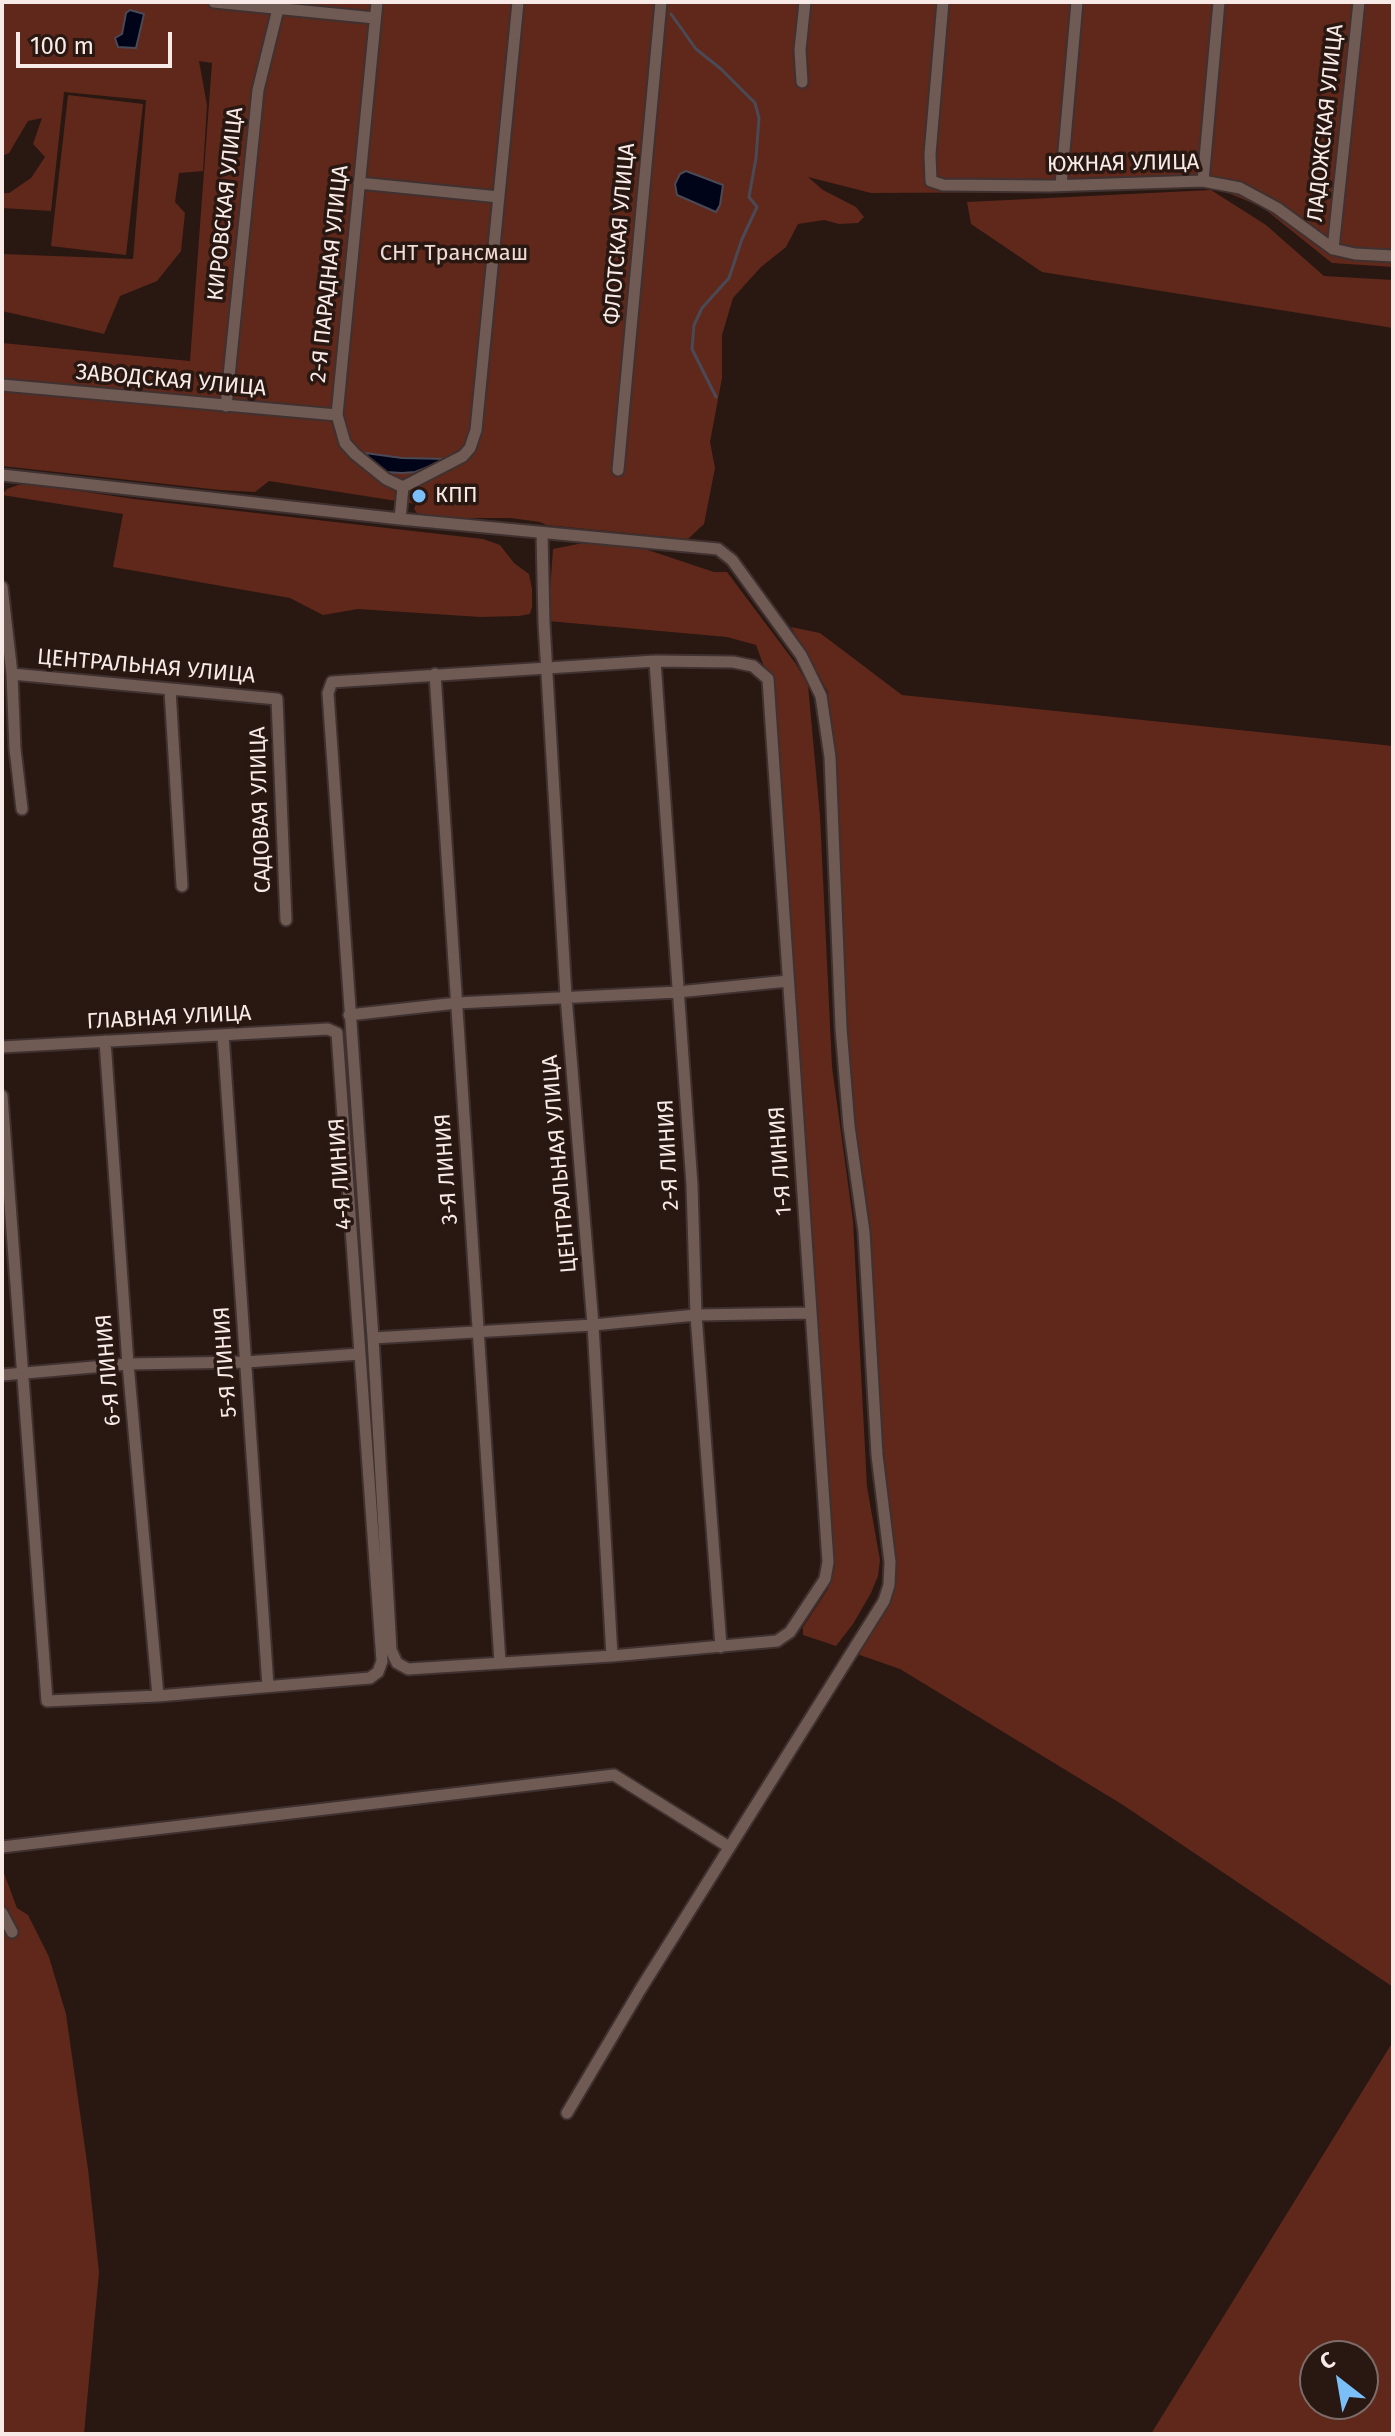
<!DOCTYPE html>
<html>
<head>
<meta charset="utf-8">
<style>
	body { margin:0 }
	#map { position:relative; width:1395px; height:2436px; overflow:hidden; background:#291712; font-family:"Fira Sans",sans-serif }
	canvas { display:block }
	.frame { position:absolute; inset:0; border:4px solid #f8ebe7; pointer-events:none }
	.north { position:absolute; left:1299px; top:2340px; width:80px; height:80px; box-sizing:border-box; background:#291712; border:2px solid #7c6c67; border-radius:50%; rotate:329deg; font-size:22px; font-weight:700; line-height:32px; text-align:center; color:#f8ebe7 }
	.north::after { content:''; display:block; margin:auto; width:28px; height:36px; background:#7abff8; clip-path:polygon(50% 0,100% 100%,50% 72%,0 100%) }
	.scale { position:absolute; left:16px; top:32px; width:156px; height:36px; box-sizing:border-box; border:4px solid #f8ebe7; border-top:0; padding-left:10px; font-size:24px; line-height:28px; white-space:nowrap; color:#f8ebe7; -webkit-text-stroke:6px #291712; paint-order:stroke }
</style>
</head>
<body>
<div id="map">
<canvas width="1395" height="2436"></canvas>
<div class="frame"></div>
<div class="north">С</div>
<div class="scale">100 m</div>
</div>
<script>
const c = document.querySelector('canvas').getContext('2d');
c.lineJoin = 'round';
function fillPath(path, color) { c.fillStyle = color; c.fill(path, 'evenodd'); }
const poly = rows => new Path2D(rows.map(r => 'M' + r).join(''));
function trace(path, color, width, dash) { c.strokeStyle = color; c.lineWidth = width; c.lineCap = dash ? 'butt' : 'round'; c.setLineDash(dash || []); c.stroke(path); }
function write(font, color, halo, rows, align = 'center') {
  c.font = font + ' "Fira Sans",sans-serif'; c.lineWidth = 7; c.setLineDash([]); c.textBaseline = 'middle'; c.strokeStyle = halo; c.fillStyle = color; for (const [text, x, y, turn = 0] of rows) {
    c.save(); c.translate(x, y); c.rotate((+turn || 0) * Math.PI / 180); c.textAlign = isNaN(turn) ? turn : align; if (halo) c.strokeText(text, 0, 0); c.fillText(text, 0, 0); c.restore();
  }
}
fillPath(poly([
	[2,2,1393,2,1393,267,1332,263,1262,207,1221,190,1198,187,1058,192,871,193,808,177,823,190,856,207,864,217,858,223,839,224,824,220,798,224,786,247,761,267,733,298,722,335,722,378,710,442,715,468,704,524,688,539,546,525,540,522,510,518,445,518,417,513,414,509,416,504,269,481,255,492,220,490,2,466,2,343,190,361,212,63,199,61,207,105,203,171,179,173,175,202,185,213,181,251,157,281,120,296,104,334,2,311,2,254,133,259,146,100,64,92,51,211,2,208,2,193,9,193,31,178,45,157,33,144,42,118,28,121,9,153,2,156],
	[68,95,143,104,126,255,51,246],
	[1211,190,1266,225,1324,276,1393,280,1393,328,1042,272,971,224,967,202],
	[18,485,38,485,134,499,483,539,500,545,514,563,529,574,532,589,532,607,530,614,519,616,480,617,358,609,323,615,290,598,113,567,123,514,2,495,7,489],
	[583,543,639,547,714,572,727,572,796,664,808,685,820,816,832,1067,853,1220,867,1487,880,1560,878,1576,871,1593,853,1624,836,1646,803,1635,803,1627,828,1589,835,1565,767,675,756,645,727,637,548,621,553,549],
	[791,627,820,633,902,695,1393,746,1393,1987,1123,1805,900,1669,854,1653,890,1596,895,1579,895,1564,875,1361,865,1185,853,1120,828,692],
	[2,1868,17,1908,28,1915,49,1957,66,2014,88,2169,99,2272,84,2434,2,2434],
	[1393,2042,1393,2434,1151,2434,1389,2048],
	[1315,2356,1363,2356,1363,2404,1315,2404]
]), '#5f281b');
const water = poly([
	[130,10,144,14,136,48,118,47,115,38,122,34,126,13,130,10],
	[686,171,723,185,720,205,716,212,677,195,675,184,680,174,686,171],
	[365,453,402,458,448,459,415,472,402,473,386,472,374,464,365,453]
]);
fillPath(water, '#000418');
trace(water, '#4a4956', 2);
trace(poly([
	[671,14,696,49,721,69,755,103,759,118,756,158,749,197,757,207,742,239,729,278,702,308,694,325,692,349,716,397]
]), '#4a4956', 3);
const street = poly([
	[214,2,375,18],
	[377,2,337,415,345,443,355,454,386,479,403,487,400,519],
	[943,2,930,154,931,181,943,185,1049,186,1203,181,1240,188,1277,208,1333,249,1355,254,1393,256],
	[802,82,800,50,805,2],
	[1203,181,1219,2],
	[359,183,499,197],
	[1061,185,1077,2],
	[1333,249,1359,2],
	[2,385,337,415],
	[226,406,258,90,278,9],
	[618,470,661,2],
	[2,475,400,519,718,549,732,560,801,655,821,696,830,757,841,1028,849,1126,864,1232,877,1455,890,1562,889,1585,884,1601,640,1990,567,2113],
	[403,487,463,456,470,448,476,430,518,2],
	[542,533,544,623,566,996,593,1325,612,1656],
	[2,587,12,674,15,749,22,809],
	[655,661,733,662,753,666,768,679,823,1488,828,1562,825,1579,790,1632,777,1641,612,1656,408,1669,397,1663,391,1650,373,1338,328,693,332,682,655,661],
	[655,661,692,1185,696,1315,721,1647],
	[12,674,277,699,286,920],
	[435,674,500,1662],
	[170,690,182,886],
	[349,1015,457,1003,678,992,788,981],
	[223,1035,268,1686],
	[105,1041,128,1364,158,1696],
	[2,1047,328,1029,337,1033,382,1661,378,1672,370,1678,158,1696,47,1701,2,1096],
	[373,1338,593,1325,696,1315,811,1313],
	[2,1375,128,1364,246,1362,360,1354],
	[2,1847,614,1775,729,1847],
	[2,1913,12,1932]
]);
trace(street, '#3f3130', 15);
trace(street, '#705a54', 11);
for (const [x, y, r, color] of [
	[419,496,8,"#7abff8"]
]) { const dot = new Path2D(); dot.arc(x, y, r, 0, 2 * Math.PI); c.fillStyle = color; c.fill(dot); trace(dot, '#291712', 3); }
write('22px', '#f8ebe7', '#291712', [
	["ЛАДОЖСКАЯ УЛИЦА",1326,123,-84],
	["ЮЖНАЯ УЛИЦА",1123,164,-1],
	["КИРОВСКАЯ УЛИЦА",226,204,-84],
	["ФЛОТСКАЯ УЛИЦА",620,234,-85],
	["2-Я ПАРАДНАЯ УЛИЦА",330,274,-84],
	["ЗАВОДСКАЯ УЛИЦА",171,381,5],
	["ЦЕНТРАЛЬНАЯ УЛИЦА",146,667,5],
	["САДОВАЯ УЛИЦА",261,810,-92],
	["ГЛАВНАЯ УЛИЦА",169,1018,-3],
	["2-Я ЛИНИЯ",669,1155,-93],
	["1-Я ЛИНИЯ",781,1161,-94],
	["ЦЕНТРАЛЬНАЯ УЛИЦА",560,1164,-95],
	["3-Я ЛИНИЯ",447,1169,-94],
	["4-Я ЛИНИЯ",341,1174,-94],
	["5-Я ЛИНИЯ",226,1362,-94],
	["6-Я ЛИНИЯ",109,1370,-95]
]);
write('22px', '#f0dad4', '#291712', [
	["СНТ Трансмаш",454,254]
]);
write('22px', '#f8ebe7', '#291712', [
	["КПП",435,496]
], 'left');
</script>
</body>
</html>
